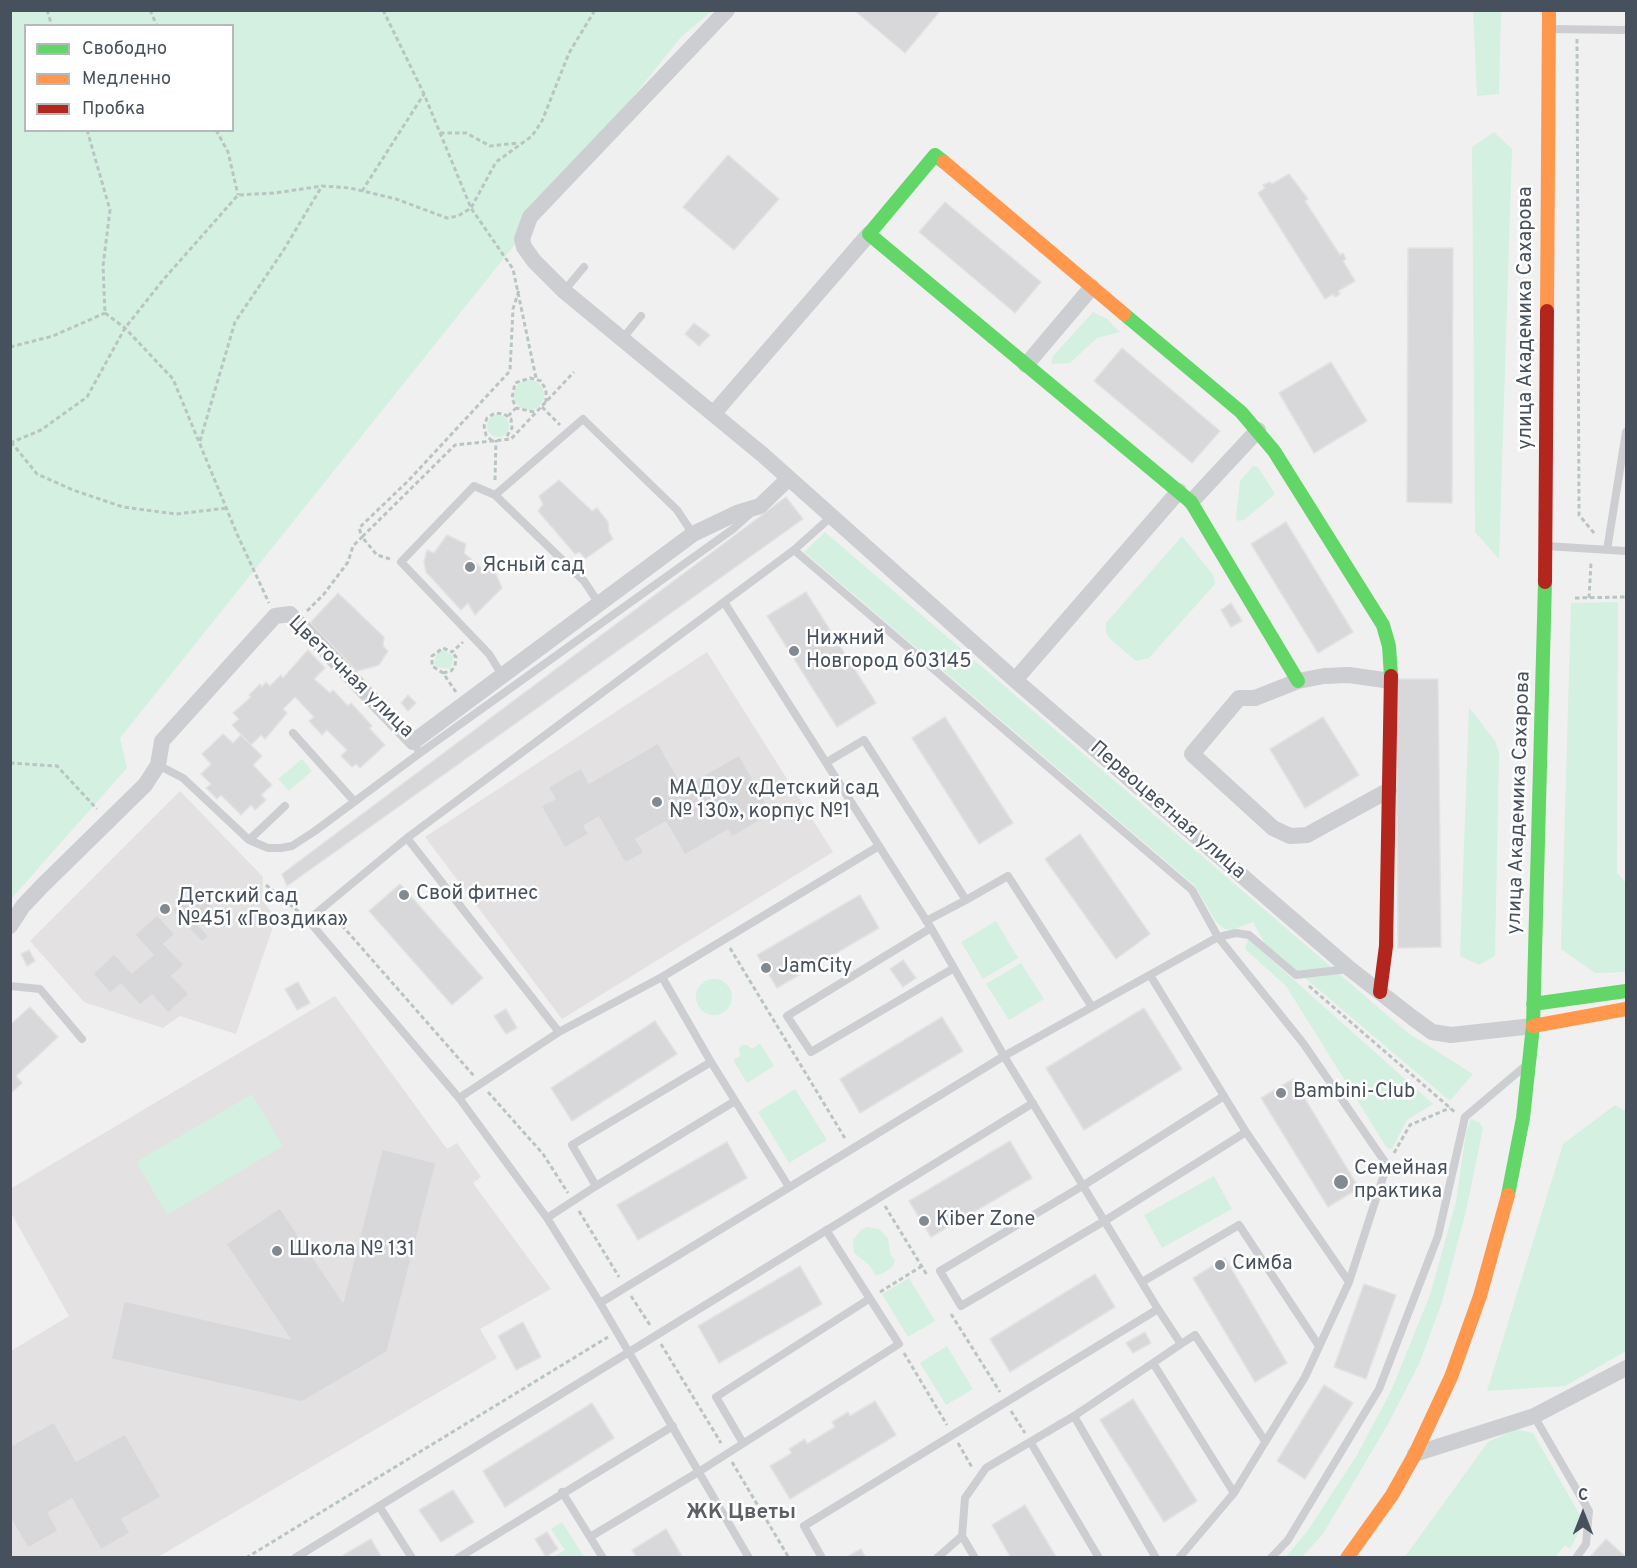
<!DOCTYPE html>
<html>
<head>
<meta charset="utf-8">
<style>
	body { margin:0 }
	#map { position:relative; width:1637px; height:1568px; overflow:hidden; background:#f1f0f0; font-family:Overpass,sans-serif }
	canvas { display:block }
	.frame { position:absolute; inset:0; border:12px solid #47515d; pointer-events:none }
	.legend { position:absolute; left:24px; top:24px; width:210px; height:108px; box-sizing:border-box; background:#fff; border:2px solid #b5b9be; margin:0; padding:8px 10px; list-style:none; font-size:18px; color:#47515d }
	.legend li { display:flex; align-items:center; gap:12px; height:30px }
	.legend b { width:30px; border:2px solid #b5b9be }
	.north { position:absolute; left:1553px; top:1484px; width:60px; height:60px; -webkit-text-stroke:4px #fff; paint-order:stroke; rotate:0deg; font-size:16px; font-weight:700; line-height:24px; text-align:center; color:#47515d }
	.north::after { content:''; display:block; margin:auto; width:21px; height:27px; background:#47515d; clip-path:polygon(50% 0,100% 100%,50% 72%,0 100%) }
</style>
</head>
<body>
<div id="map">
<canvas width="1637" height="1568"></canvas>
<div class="frame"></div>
<ul class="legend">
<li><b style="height:8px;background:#63d668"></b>Свободно</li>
<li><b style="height:8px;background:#ff974d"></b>Медленно</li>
<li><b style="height:8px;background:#b3261e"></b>Пробка</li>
</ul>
<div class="north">С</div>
</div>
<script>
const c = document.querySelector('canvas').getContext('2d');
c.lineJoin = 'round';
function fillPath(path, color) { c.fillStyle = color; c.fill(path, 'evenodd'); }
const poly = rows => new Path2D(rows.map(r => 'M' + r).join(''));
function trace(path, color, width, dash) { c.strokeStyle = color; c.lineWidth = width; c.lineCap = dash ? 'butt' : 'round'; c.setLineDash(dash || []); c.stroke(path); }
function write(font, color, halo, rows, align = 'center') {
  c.font = font + ' Overpass,sans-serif'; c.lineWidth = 5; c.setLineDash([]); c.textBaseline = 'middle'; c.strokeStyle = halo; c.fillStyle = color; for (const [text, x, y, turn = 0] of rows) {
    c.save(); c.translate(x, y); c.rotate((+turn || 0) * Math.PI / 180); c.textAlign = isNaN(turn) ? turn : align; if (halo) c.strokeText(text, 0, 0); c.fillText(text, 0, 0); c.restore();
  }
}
fillPath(poly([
	[707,652,833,852,562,1019,425,837],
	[180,791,263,877,262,900,276,918,236,1034,180,1016,163,1028,84,1002,30,941],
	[335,996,447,1149,457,1143,481,1177,473,1183,551,1289,480,1329,497,1358,158,1557,11,1557,11,1351,69,1316,11,1213,10,1189]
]), '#e3e1e2');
fillPath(poly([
	[11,11,712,11,681,37,120,738,127,768,11,899],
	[26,26,232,26,232,130,26,130],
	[1473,11,1501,11,1499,94,1477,96],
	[1494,132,1512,149,1499,559,1475,532,1472,147],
	[1093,312,1107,319,1120,332,1097,338,1070,363,1051,364,1053,356],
	'514 395a15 15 0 1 1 30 0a15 15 0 1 1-30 0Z',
	'487 426a11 11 0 1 1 22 0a11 11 0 1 1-22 0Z',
	[1253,466,1258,467,1275,494,1244,520,1238,521,1236,517,1240,481],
	[825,532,1408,1033,1473,1074,1450,1101,1265,944,1253,922,1232,930,1225,929,1217,923,1195,886,804,552],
	[1182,536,1214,576,1215,584,1149,658,1136,661,1110,639,1106,632,1106,623],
	[1618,602,1617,873,1626,883,1626,972,1595,973,1561,949,1571,603],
	[445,650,454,657,450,669,437,667,434,664,437,653],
	[1469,707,1495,741,1499,752,1495,956,1479,965,1460,956],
	[302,759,312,771,289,791,278,779],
	[996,921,1018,958,983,979,961,942],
	[1248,939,1433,1104,1407,1120,1392,1149,1387,1148,1286,986,1245,949],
	[1021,963,1044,999,1009,1020,986,984],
	'696 997a18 18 0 1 1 36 0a18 18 0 1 1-36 0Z',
	[760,1043,774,1066,747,1083,733,1060,740,1056,739,1048,742,1045,747,1045,752,1049],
	[795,1089,827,1140,789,1163,758,1112],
	[252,1094,283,1146,167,1215,136,1162],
	[1615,1105,1626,1111,1626,1351,1565,1386,1487,1391,1563,1144],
	[1471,1119,1479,1122,1483,1128,1466,1211,1442,1302,1419,1364,1388,1424,1323,1534,1302,1557,1286,1557,1308,1530,1357,1455,1391,1391,1430,1295,1456,1202,1466,1132],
	[1214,1176,1232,1209,1162,1248,1144,1215],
	[867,1227,879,1229,888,1238,890,1253,895,1261,892,1267,882,1274,875,1275,870,1266,854,1253,853,1240,861,1230],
	[909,1278,935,1321,908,1337,882,1294],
	[947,1346,973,1389,946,1405,920,1363],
	[1516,1429,1533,1433,1580,1515,1580,1530,1570,1549,1565,1545,1555,1557,1404,1558,1488,1442],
	[562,1522,584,1557,553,1557,565,1550,551,1529]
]), '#d4f0e1');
const building = poly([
	[854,10,941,10,905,53,854,10],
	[728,155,779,199,734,250,683,207,728,155],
	[1289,174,1308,199,1305,201,1340,255,1343,253,1346,259,1343,261,1355,281,1338,291,1340,294,1335,297,1333,294,1325,299,1258,193,1265,188,1263,185,1270,182,1272,184,1289,174],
	[945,202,1041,282,1015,313,919,232,945,202],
	[1408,248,1453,248,1452,503,1407,502,1408,248],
	[694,323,710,335,699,346,685,334,694,323],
	[1122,348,1220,431,1192,463,1094,381,1122,348],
	[1331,362,1367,421,1314,453,1279,393,1331,362],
	[559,480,592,511,597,508,608,522,609,532,613,539,585,559,580,552,575,554,538,511,543,504,539,496,559,480],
	[786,497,803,519,287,886,282,874,786,497],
	[1286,522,1353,632,1318,653,1251,544,1286,522],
	[447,535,466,544,464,553,484,570,495,572,502,588,475,615,468,603,461,610,426,572,424,562,427,550,434,553,447,535],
	[806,592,876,703,837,727,767,616,806,592],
	[338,593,384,637,383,646,388,651,379,665,357,671,310,623,338,593],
	[1231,603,1242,621,1231,627,1221,610,1231,603],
	[308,650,325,668,314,679,330,693,333,690,348,706,351,703,372,726,369,728,385,745,360,768,356,764,352,767,341,756,347,750,327,730,322,735,309,721,314,717,295,697,283,709,287,713,265,739,261,735,251,745,232,725,239,719,233,713,251,697,249,695,260,684,262,687,266,682,270,686,281,675,283,678,308,650],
	[1396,679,1438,679,1441,947,1398,948,1396,679],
	[408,695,416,703,408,711,401,703,408,695],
	[945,717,1013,823,979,844,912,738,945,717],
	[1323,717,1359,775,1305,808,1270,749,1323,717],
	[223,734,233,743,241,735,262,756,253,765,272,785,261,795,266,800,255,810,251,805,241,815,221,795,217,799,206,788,211,784,201,774,211,764,202,754,223,734],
	[658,743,683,787,739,755,772,814,732,837,728,830,685,855,666,822,636,839,644,853,625,863,599,817,584,826,589,834,565,848,541,806,555,799,548,787,581,768,589,783,658,743],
	[1080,834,1150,934,1116,959,1045,859,1080,834],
	[400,884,483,978,452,1005,369,911,400,884],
	[196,888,214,908,197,924,209,936,202,942,172,910,196,888],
	[860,895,879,928,777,988,757,955,860,895],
	[157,915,175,934,164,944,184,965,172,976,189,994,168,1013,152,995,140,1005,121,984,110,993,93,974,114,954,132,973,153,955,135,935,157,915],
	[29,950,35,961,27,966,21,954,29,950],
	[903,960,916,978,903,987,890,969,903,960],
	[298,982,310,1003,297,1010,285,989,298,982],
	[30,1007,58,1037,16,1076,22,1083,10,1094,10,1025,30,1007],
	[1144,1008,1182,1069,1084,1130,1046,1068,1144,1008],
	[506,1009,517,1028,506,1034,494,1016,506,1009],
	[942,1017,963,1051,860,1113,840,1079,942,1017],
	[655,1021,677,1054,572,1121,551,1088,655,1021],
	[1293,1079,1359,1188,1328,1207,1261,1098,1293,1079],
	[1010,1141,1032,1178,931,1237,909,1201,1010,1141],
	[727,1142,747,1178,638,1240,617,1205,727,1142],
	[382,1149,436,1163,387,1352,302,1402,111,1359,124,1301,290,1339,226,1244,280,1208,343,1302,382,1149],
	[1225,1258,1287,1363,1255,1382,1193,1278,1225,1258],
	[800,1266,822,1304,719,1363,698,1326,800,1266],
	[1095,1274,1115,1307,1010,1372,990,1339,1095,1274],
	[1364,1284,1396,1295,1366,1379,1334,1367,1364,1284],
	[523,1322,541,1357,516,1370,498,1336,523,1322],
	[1145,1332,1151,1343,1133,1353,1126,1343,1145,1332],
	[1324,1385,1353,1403,1305,1479,1277,1461,1324,1385],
	[1133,1399,1197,1501,1164,1522,1100,1420,1133,1399],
	[875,1401,896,1435,790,1499,770,1466,792,1453,789,1449,805,1439,807,1444,835,1427,832,1422,848,1412,850,1416,875,1401],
	[592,1403,614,1438,505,1507,483,1471,592,1403],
	[54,1422,76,1461,125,1434,161,1497,122,1519,130,1533,101,1550,72,1499,48,1513,58,1531,28,1548,10,1518,10,1446,54,1422],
	[453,1490,474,1522,441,1542,419,1510,453,1490],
	[1025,1505,1055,1555,1056,1558,1011,1558,992,1525,1025,1505],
	[666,1529,683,1558,637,1558,632,1550,666,1529],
	[547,1532,558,1549,546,1557,535,1539,547,1532],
	[371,1539,382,1558,340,1558,345,1554,371,1539],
	[1606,1539,1626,1557,1626,1558,1589,1558,1606,1539],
	[861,1549,866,1558,845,1558,861,1549]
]);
fillPath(building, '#d8d8da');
trace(building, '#e2e2e3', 1.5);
trace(poly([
	[47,10,52,26],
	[150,10,157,26],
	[383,10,424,94,471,208,513,269,536,378],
	[1577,39,1579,515,1594,533],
	[87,130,110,210,103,266,105,313],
	[216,130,228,152,238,195],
	[440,133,466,133,490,146,519,143],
	[362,191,424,94],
	[105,313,125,328,173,379,237,534,269,603],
	[10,347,53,336,105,313],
	[542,407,560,425],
	[534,412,516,408,512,398,515,383,530,378,541,381,546,390,546,402],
	[508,416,516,408],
	[200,441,235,322,283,251,322,186],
	[492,441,486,435,484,426,487,418,495,413,504,414,511,419,512,428,505,439],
	[11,442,37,474,73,490,123,507,176,514,227,508],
	[10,443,41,430,87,397,125,328,163,280,238,195,275,193,322,186,350,188,396,199,447,218,458,216,471,208,496,162,532,136,542,121,569,53,595,10],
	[495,480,496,440],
	[390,559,377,555,362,537,455,445,511,439,574,372],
	[1575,598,1626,597],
	[1589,598,1591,563],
	[307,611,324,594,348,562,353,546,362,537,359,528,409,480,510,371,513,309,519,290],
	[443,673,451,671,455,666,456,657,452,652],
	[456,692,443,673,432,666,432,656,443,648,452,652,463,642],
	[10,763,57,766,97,809],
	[266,885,299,912],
	[332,914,474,1076],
	[730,948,846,1140],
	[1309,986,1456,1113],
	[488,1092,543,1154,568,1193],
	[1394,1153,1410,1125,1450,1108],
	[885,1206,927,1275],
	[579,1211,619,1277],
	[880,1292,922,1266],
	[631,1296,650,1325],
	[951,1314,1000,1392],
	[661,1344,721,1443],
	[904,1353,947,1425],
	[1011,1411,1025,1433],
	[958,1443,973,1469],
	[732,1462,789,1558],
	[246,1558,608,1337]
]), '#b9c5c2', 3, [4.5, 3]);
trace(poly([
	[1550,29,1626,30],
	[564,291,584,267],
	[623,338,641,316],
	[495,495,583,419,677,510,693,534],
	[1546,546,1626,551],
	[794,550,1192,890,1218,937,1303,1043,1387,1165,1349,1282],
	[1607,550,1626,432],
	[724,602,794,550,832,516],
	[502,675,489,654,401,562,474,486,495,495,584,581,598,602],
	[293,733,354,801],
	[420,753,733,529,752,512],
	[827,762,864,740,966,900,1008,876,1092,1007],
	[158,765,183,778,249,840,268,848,281,848,292,846,315,831,420,753,418,750],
	[407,838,724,602,879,846],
	[249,840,285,806],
	[926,921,966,900],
	[954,968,811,1052,787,1016,931,928,954,968,1004,1056,1158,1309],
	[1150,975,1246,1132,1349,1282,1305,1377,1234,1493],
	[662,977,711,1062,789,1187],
	[10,986,40,989,82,1039],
	[559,1032,407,838,308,920,459,1098,547,1218,600,1303,1004,1056,1218,937,1236,933,1249,935,1296,975,1348,969],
	[1224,1096,1084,1185,940,1271,961,1306,1106,1220,1246,1132],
	[459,1098,559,1032,662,977,879,846,931,928],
	[596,1186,735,1101],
	[547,1218,596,1186,572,1145,711,1062],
	[1142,1282,1239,1225,1319,1346],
	[600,1303,749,1558],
	[1181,1344,1195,1335,1265,1441],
	[1074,1416,1156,1558],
	[1534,1416,1589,1511,1586,1544,1576,1558],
	[743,1443,716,1397,869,1299],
	[1031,1443,1099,1558],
	[562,1492,590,1537],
	[379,1506,412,1558],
	[962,1536,975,1558],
	[295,1558,1033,1103],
	[458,1558,673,1426],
	[603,1558,590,1537,700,1471,899,1344,826,1230],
	[822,1558,804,1526,1158,1309,1181,1344,1153,1363],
	[937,1558,962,1536,965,1498,986,1468,1074,1416,1153,1363,1234,1493,1179,1558],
	[1271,1558,1288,1540,1379,1389,1438,1236,1465,1117,1524,1067]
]), '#ccced1', 8);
trace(poly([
	[727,10,530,217,522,239,524,247,534,261,564,291,763,455,1015,680,1350,969,1413,1018,1432,1032,1451,1035,1533,1026],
	[1026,365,1092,287],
	[714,413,869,234],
	[1191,502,1258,430],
	[1015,680,1179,491],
	[1389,790,1307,835,1290,836,1273,828,1192,754,1239,698,1255,698,1298,681,1324,676,1349,675,1391,681],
	[10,926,23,906,42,886,145,785,158,765,162,741,275,616,290,614,413,742,693,534,737,513,760,506,789,478],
	[1415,1454,1534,1416,1626,1368]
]), '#ccced1', 16);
trace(poly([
	[944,162,935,155,869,234,1191,502,1298,681],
	[1124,314,1241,412,1274,451,1383,625,1389,646,1391,676],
	[1533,1004,1626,991],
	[1508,1195,1523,1118,1533,1026,1545,582]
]), '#63d668', 14);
trace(poly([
	[944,162,1124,314],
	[1547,311,1549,10],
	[1533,1026,1626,1009],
	[1347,1558,1392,1495,1415,1454,1451,1377,1480,1296,1508,1195]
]), '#ff974d', 14);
trace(poly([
	[1545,582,1547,311],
	[1380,992,1386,946,1391,676]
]), '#b3261e', 14);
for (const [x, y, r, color] of [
	[470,567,6,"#828990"],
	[794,651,6,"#828990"],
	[657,802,6,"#828990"],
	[404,895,6,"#828990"],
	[165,909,6,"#828990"],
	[766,968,6,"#828990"],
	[1281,1093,6,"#828990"],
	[1341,1182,8,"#828990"],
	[924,1221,6,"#828990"],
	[277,1251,6,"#828990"],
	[1220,1265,6,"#828990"]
]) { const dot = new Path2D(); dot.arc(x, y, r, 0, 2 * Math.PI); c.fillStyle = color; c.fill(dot); trace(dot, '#fff', 2); }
write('20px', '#47515d', '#fff', [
	["улица Академика Сахарова",1527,318,-90],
	["Цветочная улица",350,678,44],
	["улица Академика Сахарова",1520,803,-88],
	["Первоцветная улица",1167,811,41]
]);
write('20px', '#47515d', '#fff', [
	["Ясный сад",482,567],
	["Нижний",806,640],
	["Новгород 603145",806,663],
	["МАДОУ «Детский сад",669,790],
	["№ 130», корпус №1",669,813],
	["Свой фитнес",416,895],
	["Детский сад",177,898],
	["№451 «Гвоздика»",177,921],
	["JamCity",778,968],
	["Bambini-Club",1293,1093],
	["Семейная",1354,1170],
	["практика",1354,1193],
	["Kiber Zone",936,1221],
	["Школа № 131",289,1251],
	["Симба",1232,1265]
], 'left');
write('bold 21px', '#5c5f64', '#fff', [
	["ЖК Цветы",741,1514]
]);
</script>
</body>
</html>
